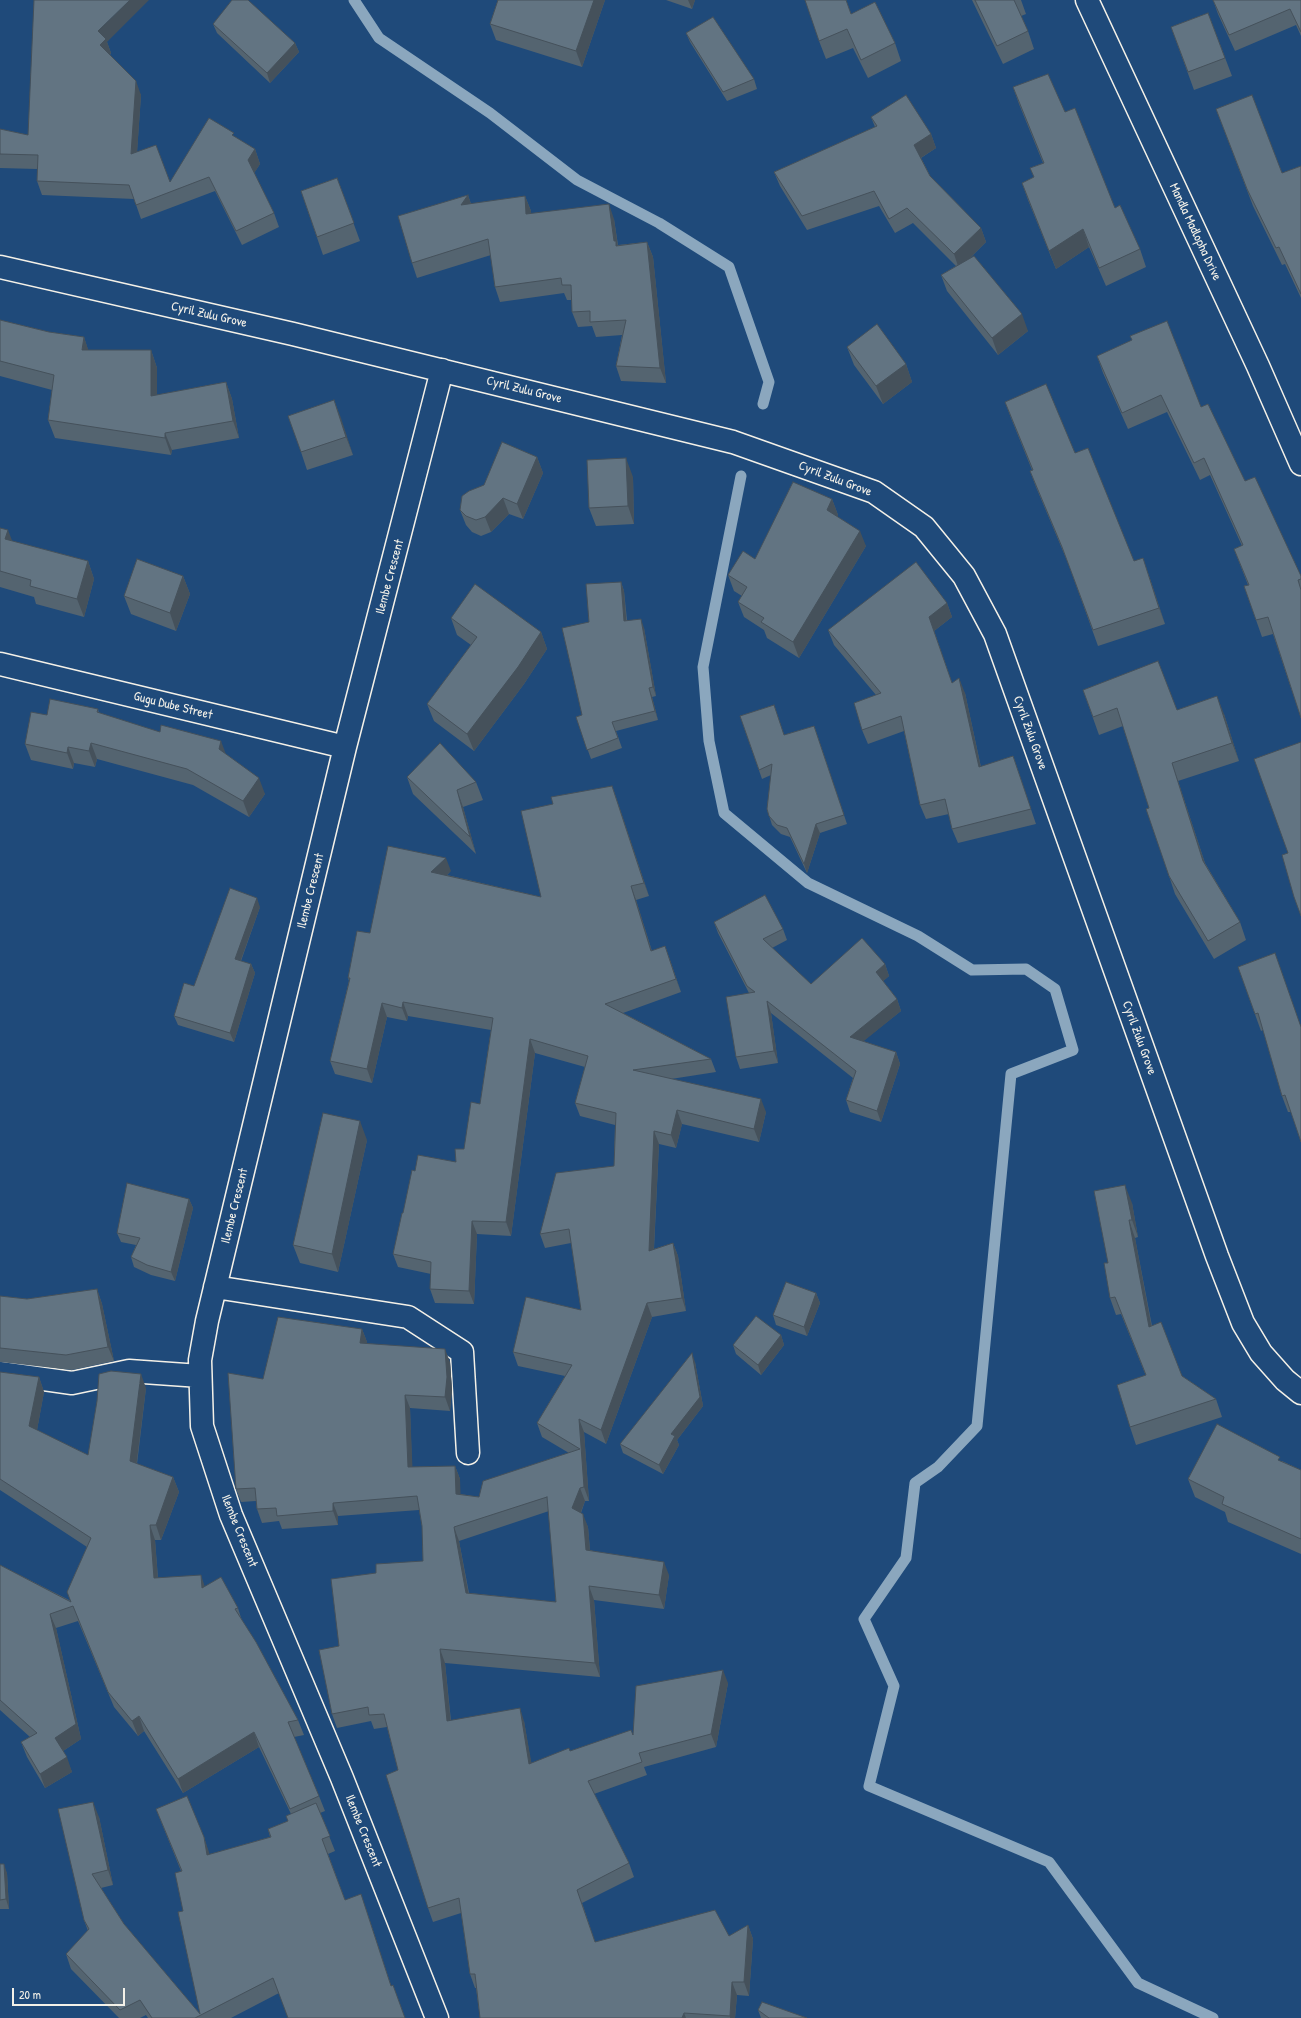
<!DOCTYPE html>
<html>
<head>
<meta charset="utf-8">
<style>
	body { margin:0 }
	#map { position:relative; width:1301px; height:2018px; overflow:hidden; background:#1f4a7a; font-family:"Patrick Hand",sans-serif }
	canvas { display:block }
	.scale { position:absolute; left:12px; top:1988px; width:113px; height:18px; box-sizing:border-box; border:2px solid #f4f1e8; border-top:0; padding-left:5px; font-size:12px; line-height:14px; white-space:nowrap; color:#f4f1e8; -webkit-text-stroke:3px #1f4a7a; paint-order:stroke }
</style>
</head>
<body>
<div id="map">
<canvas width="1301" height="2018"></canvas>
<div class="scale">20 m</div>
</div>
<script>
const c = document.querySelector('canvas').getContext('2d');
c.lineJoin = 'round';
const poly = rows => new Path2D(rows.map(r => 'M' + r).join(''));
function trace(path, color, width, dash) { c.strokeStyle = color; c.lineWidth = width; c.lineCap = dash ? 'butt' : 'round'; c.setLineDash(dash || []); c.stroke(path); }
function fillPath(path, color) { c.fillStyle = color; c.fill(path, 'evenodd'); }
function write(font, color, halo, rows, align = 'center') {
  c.font = font + ' "Patrick Hand",sans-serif'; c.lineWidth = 4; c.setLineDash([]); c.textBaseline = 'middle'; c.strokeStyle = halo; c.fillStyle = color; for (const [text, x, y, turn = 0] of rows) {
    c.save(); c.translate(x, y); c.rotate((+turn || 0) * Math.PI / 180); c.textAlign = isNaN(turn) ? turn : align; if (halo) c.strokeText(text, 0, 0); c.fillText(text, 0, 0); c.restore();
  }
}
trace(poly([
	[354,0,379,38,490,113,577,180,659,223,729,267,769,382,763,404],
	[741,476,703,667,709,741,724,813,808,883,918,936,972,970,1026,969,1055,989,1073,1050,1011,1074,977,1426,938,1467,915,1483,906,1558,864,1619,894,1686,869,1786,1049,1862,1138,1983,1213,2018]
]), '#8ba7be', 11);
const street = poly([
	[1087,0,1258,366,1301,464],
	[0,267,293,334,733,442,874,492,924,527,964,576,995,634,1217,1256,1243,1323,1261,1353,1285,1380,1301,1393],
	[0,664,345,747],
	[215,1287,408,1317,462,1352,468,1453],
	[0,1373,72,1383,129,1371,200,1376],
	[437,2018,342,1778,231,1515,202,1426,200,1360,207,1321,345,747,442,370]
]);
trace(street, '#f4f1e8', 25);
trace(street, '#1f4a7a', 22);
fillPath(poly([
	[498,0,605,0,582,67,496,40,490,24],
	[666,0,695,0,692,9],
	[846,0,851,14,895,43,901,61,868,78,853,48,826,59,819,41],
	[972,0,1021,0,1026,14,1021,16,1028,31,1034,49,1003,64],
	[1213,0,1301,0,1301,36,1296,25,1235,51,1218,14],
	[1208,13,1232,76,1194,90,1171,27],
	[213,24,295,43,299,52,270,83,217,33],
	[686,33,754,79,757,89,727,101,690,42],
	[107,42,111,53,110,55,141,95,137,152,170,182,235,137,255,149,260,164,254,173,274,213,279,227,242,245,215,191,141,219,134,199,42,195,37,181,37,169,0,168,0,129,28,135],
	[1013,87,1065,112,1115,208,1140,249,1146,267,1106,286,1089,247,1056,269,1028,200,1022,183,1034,177,1030,168,1043,163,1019,104],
	[1216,109,1282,173,1301,166,1301,298,1285,264,1282,265,1253,206],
	[871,117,931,134,936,148,921,158,930,176,981,228,986,242,970,258,1028,331,998,355,947,291,941,275,956,266,913,223,895,233,879,206,807,230,780,186,774,172,875,127],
	[337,178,360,241,323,255,301,191],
	[468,195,471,204,525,196,531,211,531,214,614,219,618,245,647,242,653,257,666,383,621,381,616,366,622,335,596,337,592,326,578,327,572,312,572,300,567,300,564,293,500,302,495,287,491,255,417,278,412,263],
	[0,320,49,332,84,337,88,350,151,350,157,368,157,395,226,382,232,399,239,438,172,450,171,455,55,438,48,420,52,390,0,376],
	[847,347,906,364,912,382,883,404,854,365],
	[1097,356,1201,407,1301,576,1301,718,1273,634,1262,637,1244,586,1248,585,1234,549,1242,546,1210,475,1200,480,1167,412,1128,429,1103,373],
	[334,400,353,455,307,470,301,452],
	[1005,402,1075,453,1134,561,1148,573,1165,624,1098,646,1068,563,1036,487,1030,471,1032,470,1011,418],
	[537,457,543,473,523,519,509,514,491,532,481,536,472,532,466,525,460,510,484,485],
	[633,477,634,524,596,526,589,508],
	[832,499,838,515,837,516,866,546,799,658,767,638,764,630,744,617,738,602,742,596,734,591,728,575,755,559],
	[0,528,12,541,88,561,94,579,84,617,36,604,34,597,0,587],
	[183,576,190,594,176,631,131,614,124,596],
	[621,582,624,591,627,620,644,628,656,696,652,697,658,720,616,731,622,748,591,759,576,717,582,715,589,622],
	[947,603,952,617,934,631,952,683,965,693,981,767,1013,756,1036,824,958,843,952,829,949,814,926,819,920,805,904,731,868,744,862,730,876,695,834,645,828,630],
	[451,618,541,632,547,649,524,684,474,751,434,721,427,704,471,645,457,635],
	[1083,690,1177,710,1224,714,1239,761,1178,781,1205,863,1240,922,1246,940,1214,959,1175,894,1169,876,1149,808,1123,726,1099,735],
	[774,705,784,735,814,726,847,824,820,833,807,873,790,837,781,834,772,825,767,809,771,775,762,779,740,716],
	[98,709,99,713,226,754,265,794,249,817,193,785,97,759,95,767,74,763,73,769,31,760,25,744,47,715],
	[407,777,476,782,483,800,463,807,476,854,413,794],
	[612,786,649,896,636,900,652,951,665,946,681,992,623,1013,711,1059,716,1072,671,1079,766,1112,759,1142,682,1124,676,1148,659,1144,654,1249,673,1243,678,1256,686,1311,652,1317,606,1444,584,1432,589,1501,585,1501,581,1513,588,1527,590,1550,669,1575,664,1609,594,1600,600,1677,445,1663,451,1721,524,1721,531,1763,570,1751,633,1735,728,1683,716,1747,644,1767,647,1775,594,1794,629,1863,634,1877,582,1903,595,1942,729,1936,748,1925,753,1939,749,1996,737,1995,735,2018,480,2018,476,1988,475,1988,470,1974,461,1913,433,1922,428,1908,398,1770,387,1727,374,1729,371,1721,337,1728,332,1714,339,1646,376,1573,423,1561,422,1526,419,1510,338,1516,338,1525,282,1529,279,1521,262,1523,257,1509,256,1501,241,1502,236,1489,263,1379,362,1329,367,1342,366,1344,450,1362,452,1390,450,1411,410,1408,412,1467,455,1466,460,1479,460,1494,479,1497,569,1453,542,1437,537,1423,565,1376,518,1366,513,1352,581,1310,571,1243,545,1248,540,1234,614,1166,615,1125,580,1116,575,1103,585,1067,535,1053,511,1236,477,1234,474,1304,435,1303,430,1289,431,1274,398,1267,393,1254,403,1213,415,1171,456,1162,464,1149,480,1104,491,1030,408,1016,407,1021,387,1017,372,1083,335,1074,330,1061,349,981,348,978,370,933,451,871,447,875,541,897,553,804],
	[549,1511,556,1602,469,1593,459,1541],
	[260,907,241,961,251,964,255,973,234,1042,178,1025,174,1016,194,986],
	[714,922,783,929,787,940,772,948,811,984,885,964,889,976,883,981,897,999,901,1011,863,1041,896,1052,900,1064,881,1122,850,1112,846,1100,853,1078,771,1013,778,1063,740,1069,736,1057,749,993,718,933],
	[1275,953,1291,1112,1288,1112,1282,1096,1263,1030,1261,1031,1238,967],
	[367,1140,338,1272,300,1263,293,1245],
	[189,1199,193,1208,175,1281,151,1275,134,1267,131,1257,136,1245,121,1242,117,1233],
	[1132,1203,1138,1237,1135,1238,1152,1326,1182,1376,1216,1399,1222,1417,1136,1445,1130,1427,1146,1376,1121,1314,1116,1315,1110,1298,1108,1263],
	[97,1289,102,1304,114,1361,72,1370,0,1362,0,1296,27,1299],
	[816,1293,820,1303,807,1336,776,1325,773,1315],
	[781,1335,784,1345,761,1375,736,1354,733,1345],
	[695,1362,703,1406,677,1440,679,1445,663,1474,623,1453,620,1444],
	[0,1372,39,1377,44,1392,37,1430,88,1455,146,1388,137,1464,173,1477,179,1492,161,1540,155,1540,158,1578,205,1586,238,1608,242,1621,298,1720,304,1735,294,1737,319,1796,325,1811,320,1813,335,1851,328,1854,345,1900,366,1909,391,1986,405,2018,279,1993,231,2018,148,2018,146,2015,140,2018,119,2018,71,1969,66,1954,88,1931,84,1920,99,1817,113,1885,101,1888,124,1924,200,2014,183,1911,181,1871,162,1824,156,1809,204,1837,209,1855,270,1837,268,1829,288,1821,291,1814,259,1747,183,1793,144,1731,138,1736,114,1707,78,1621,56,1628,81,1739,63,1751,72,1772,45,1788,27,1757,21,1742,30,1737,0,1710,0,1565,71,1601,67,1592,87,1547,0,1490],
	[1282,1461,1301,1470,1301,1554,1228,1522,1225,1512,1195,1497,1188,1479],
	[0,1864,7,1873,9,1909,0,1909],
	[758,2010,807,2018,761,2018]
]), '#546470');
fillPath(poly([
	[130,0,149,0,107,42,111,53,105,59,100,45,98,31],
	[594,0,605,0,582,67,576,51],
	[688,0,695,0,692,9],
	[295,43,299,52,270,83,267,73],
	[136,81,141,95,136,168,131,154],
	[931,134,936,148,919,159,914,145],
	[255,149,260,164,253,175,248,160],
	[468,195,473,210,461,205],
	[525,196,531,211,532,229,526,214],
	[609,204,614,219,618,247,621,261,614,241],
	[981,228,986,242,959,269,954,254],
	[1083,229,1089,247,1056,269,1049,251],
	[647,242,653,257,666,383,660,368],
	[1022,314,1028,331,998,355,992,338],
	[84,337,90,355,82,350],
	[151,350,157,368,157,413,151,396],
	[906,364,912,382,883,404,876,386],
	[226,382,232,399,239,438,233,421],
	[334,400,341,418,353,455,346,437],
	[165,433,172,450,171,455,165,438],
	[537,457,543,473,523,519,517,504],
	[626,458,633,477,634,524,628,506],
	[503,498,509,514,491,532,485,517],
	[832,499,838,515,833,526,827,510],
	[8,530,15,548,5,539],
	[860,531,866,546,799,658,793,642],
	[1143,558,1165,624,1159,608],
	[88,561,94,579,84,617,77,599],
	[183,576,190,594,176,631,170,613],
	[621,582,624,591,627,630,624,621],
	[947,603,952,617,934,631,929,617],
	[641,619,644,628,656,696,653,687],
	[541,632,547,649,524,684,474,751,467,734],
	[959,678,965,693,984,782,979,767],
	[649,688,652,697,658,720,655,711],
	[1217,696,1224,714,1239,761,1232,743],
	[221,741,227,757,219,749],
	[91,743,97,759,95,767,89,751],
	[68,747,74,763,73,769,67,753],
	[1172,763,1178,781,1210,879,1203,861],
	[259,778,265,794,249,817,243,801],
	[612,786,617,800,649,896,644,883],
	[457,790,463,807,476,854,470,837],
	[816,824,820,833,807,873,804,864],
	[446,858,451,871,436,886,431,872],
	[631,886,636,900,656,965,651,951],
	[257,898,260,907,238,968,235,959],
	[665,946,670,960,681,992,676,979],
	[251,964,255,973,234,1042,230,1033],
	[885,964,889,976,880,984,876,972],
	[897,999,901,1011,854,1049,850,1037],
	[767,1001,771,1013,778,1063,774,1051],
	[403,1002,408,1016,407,1021,402,1008],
	[382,1003,387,1017,372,1083,367,1069],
	[530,1039,535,1053,511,1236,506,1222],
	[896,1052,900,1064,881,1122,877,1111],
	[761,1099,766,1112,759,1142,754,1129],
	[677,1110,682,1124,676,1148,671,1135],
	[360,1121,367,1140,338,1272,332,1254],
	[654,1131,659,1144,653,1265,649,1251],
	[1125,1185,1132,1203,1138,1237,1132,1220],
	[189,1199,193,1208,175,1281,171,1272],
	[1129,1220,1135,1238,1155,1345,1149,1327],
	[472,1221,477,1234,474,1304,469,1291],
	[673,1243,678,1256,686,1311,682,1298],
	[97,1289,102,1304,114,1361,108,1347],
	[816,1293,820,1303,807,1336,804,1327],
	[647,1303,652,1317,606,1444,601,1430],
	[362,1329,367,1342,365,1357,360,1343],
	[781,1335,784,1345,761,1375,758,1365],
	[445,1349,450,1362,452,1390,450,1411,445,1397],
	[692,1353,695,1362,703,1406,677,1440,679,1445,663,1474,659,1465],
	[141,1374,146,1388,135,1476,130,1461],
	[39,1377,44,1392,35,1441,29,1426],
	[405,1395,410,1408,413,1481,408,1467],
	[579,1419,584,1432,589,1501,584,1487],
	[455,1466,460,1479,461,1507,456,1494],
	[173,1477,179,1492,161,1540,156,1525],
	[580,1488,585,1501,577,1522,572,1508],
	[333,1503,338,1516,338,1525,333,1511],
	[583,1514,588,1527,591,1563,586,1550],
	[150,1525,155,1540,159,1593,154,1578],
	[454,1527,459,1541,471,1607,466,1593],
	[664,1562,669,1575,664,1609,659,1595],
	[201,1575,206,1590,202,1588],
	[589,1586,594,1600,600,1677,595,1663],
	[50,1614,56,1628,81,1739,60,1753,55,1738],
	[440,1649,445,1663,452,1735,447,1721],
	[723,1670,728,1683,716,1747,711,1734],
	[520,1708,524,1721,534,1777,529,1764],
	[139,1716,144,1731,138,1736,132,1721],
	[254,1732,259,1747,183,1793,178,1779],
	[67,1757,72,1772,45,1788,40,1774],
	[93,1802,99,1817,113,1885,108,1870],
	[204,1837,209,1852,213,1870,207,1855],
	[4,1864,7,1873,9,1909,6,1899],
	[361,1894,366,1909,396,2001,391,1986],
	[748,1925,753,1939,749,1996,744,1982],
	[732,1982,737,1995,735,2018,730,2018,730,2016],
	[684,2013,686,2018,682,2018]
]), '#45515b');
const building = poly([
	[34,0,130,0,98,31,106,39,100,45,136,81,131,154,156,145,170,182,209,118,234,133,232,135,255,149,248,160,274,213,236,231,209,177,136,205,129,185,37,181,38,155,0,154,0,129,28,135,34,0],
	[232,0,248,0,295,43,267,73,213,24,232,0],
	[498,0,594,0,576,51,490,24,498,0],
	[805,0,846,0,851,14,875,2,895,43,861,60,847,29,819,41,805,0],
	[975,0,1014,0,1028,31,997,46,975,0],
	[1213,0,1301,0,1301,32,1290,9,1229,35,1213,0],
	[1208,13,1225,58,1188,72,1171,27,1208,13],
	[713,17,754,79,723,92,686,33,713,17],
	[1048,74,1065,112,1075,108,1115,208,1120,205,1140,249,1099,268,1083,229,1049,251,1022,183,1034,177,1030,168,1044,163,1013,87,1048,74],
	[906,95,931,134,914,145,930,176,981,228,954,254,907,208,889,219,874,191,802,216,774,172,877,126,871,117,906,95],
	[1252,95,1282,173,1301,166,1301,294,1279,247,1276,248,1247,189,1216,109,1252,95],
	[337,178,354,223,317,237,301,191,337,178],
	[468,195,461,205,525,196,526,214,609,204,614,241,616,241,616,246,647,242,660,368,616,366,626,320,590,322,590,311,572,312,571,285,562,285,561,278,495,287,488,239,412,263,398,216,468,195],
	[974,256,1022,314,992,338,941,275,974,256],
	[0,320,49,332,84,337,82,350,151,350,151,396,226,382,233,421,165,433,165,438,48,420,54,375,0,361,0,320],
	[1167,321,1201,407,1208,404,1245,481,1255,477,1301,576,1301,579,1298,580,1301,590,1301,718,1268,617,1256,620,1244,586,1249,585,1234,549,1243,545,1204,458,1194,463,1161,395,1122,413,1097,356,1132,340,1130,336,1167,321],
	[877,324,906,364,876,386,847,347,877,324],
	[1046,384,1075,453,1088,448,1134,561,1143,558,1159,608,1093,630,1062,547,1030,471,1033,470,1005,402,1046,384],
	[334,400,346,437,301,452,288,416,334,400],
	[502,442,537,457,517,504,503,498,485,517,476,520,466,516,460,510,462,496,469,491,484,485,502,442],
	[626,458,628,506,589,508,587,460,626,458],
	[793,482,832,499,827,510,860,531,793,642,761,622,764,618,738,602,747,587,728,575,743,551,755,559,793,482],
	[0,528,8,530,5,539,88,561,77,599,30,586,31,580,0,571,0,528],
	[137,559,183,576,170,613,124,596,137,559],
	[916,562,947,603,929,617,952,683,959,678,979,767,1013,756,1031,809,952,829,945,799,920,805,901,716,862,730,854,703,881,693,828,630,916,562],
	[621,582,624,621,641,619,653,687,649,688,655,711,612,722,618,738,587,750,576,717,582,715,562,628,589,622,586,584,621,582],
	[475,584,541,632,518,667,467,734,427,704,477,637,451,618,475,584],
	[1158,661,1177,710,1217,696,1232,743,1172,763,1203,861,1240,922,1208,941,1169,876,1146,809,1149,808,1117,708,1093,717,1083,690,1158,661],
	[50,699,98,709,97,712,160,732,161,725,221,741,219,749,259,778,243,801,187,769,91,743,89,751,68,747,67,753,25,744,31,712,47,715,50,699],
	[774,705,784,735,814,726,844,815,816,824,804,864,787,828,777,825,769,816,767,809,772,764,759,770,740,716,774,705],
	[1301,742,1301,916,1294,897,1282,855,1288,853,1254,759,1301,742],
	[440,743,476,782,457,790,470,837,407,777,440,743],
	[612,786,644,883,631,886,651,951,665,946,676,979,605,1004,711,1059,633,1070,761,1099,754,1129,677,1110,671,1135,654,1131,649,1251,673,1243,682,1298,647,1303,601,1430,579,1419,584,1487,580,1488,572,1508,583,1514,586,1550,664,1562,659,1595,589,1586,595,1663,440,1649,447,1721,520,1708,529,1764,569,1748,570,1751,631,1730,633,1735,636,1686,723,1670,711,1734,639,1753,642,1762,588,1781,629,1863,577,1890,595,1942,715,1910,729,1936,748,1925,744,1982,732,1982,730,2016,684,2013,682,2018,480,2018,475,1974,470,1974,459,1898,428,1908,386,1775,398,1770,384,1714,369,1715,368,1707,332,1714,319,1650,339,1646,331,1579,376,1573,376,1564,423,1561,422,1526,417,1496,333,1503,333,1511,277,1516,276,1508,257,1509,255,1488,236,1489,228,1373,263,1379,278,1317,362,1329,360,1343,445,1349,447,1377,445,1397,405,1395,408,1467,455,1466,456,1494,479,1497,483,1481,580,1449,537,1423,572,1365,513,1352,526,1297,581,1310,569,1229,540,1234,556,1173,614,1166,616,1113,575,1103,588,1056,530,1039,506,1222,472,1221,469,1291,430,1289,431,1262,393,1254,402,1213,403,1213,412,1170,415,1171,418,1155,456,1162,455,1149,464,1149,471,1102,480,1104,493,1018,403,1002,402,1008,382,1003,367,1069,330,1061,350,978,348,978,357,931,370,933,388,846,446,858,431,872,541,897,521,811,553,804,551,797,612,786],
	[547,1497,556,1602,466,1593,454,1527,547,1497],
	[230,888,257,898,235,959,251,964,230,1033,174,1016,184,983,194,986,230,888],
	[765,895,783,929,763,939,811,984,862,938,885,964,876,972,897,999,850,1037,896,1052,877,1111,846,1100,856,1071,767,1001,774,1051,736,1057,726,997,755,992,747,986,714,922,765,895],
	[1275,953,1301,1027,1301,1142,1285,1095,1282,1096,1258,1013,1255,1014,1238,967,1275,953],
	[323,1113,360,1121,332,1254,293,1245,323,1113],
	[127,1183,189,1199,171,1272,147,1265,131,1257,140,1238,117,1233,127,1183],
	[1125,1185,1132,1220,1129,1220,1149,1327,1161,1322,1182,1376,1216,1399,1130,1427,1117,1385,1146,1375,1115,1297,1110,1298,1104,1263,1108,1263,1094,1191,1125,1185],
	[786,1282,816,1293,804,1327,773,1315,786,1282],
	[97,1289,108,1347,66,1355,0,1348,0,1296,27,1299,97,1289],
	[756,1316,781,1335,758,1365,733,1345,756,1316],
	[692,1353,700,1397,671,1434,675,1436,659,1465,620,1444,692,1353],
	[111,1371,141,1374,130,1461,173,1477,156,1525,150,1525,154,1578,201,1575,202,1588,221,1577,238,1608,235,1609,256,1642,298,1720,288,1722,319,1796,290,1809,254,1732,178,1779,139,1716,132,1721,108,1692,73,1606,50,1614,76,1724,55,1738,67,1757,40,1774,21,1742,37,1733,0,1700,0,1565,71,1602,67,1592,91,1538,0,1479,0,1372,39,1377,29,1426,88,1455,97,1401,99,1374,111,1371],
	[1217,1424,1280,1457,1278,1460,1301,1470,1301,1539,1222,1504,1224,1497,1188,1479,1217,1424],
	[187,1796,204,1837,207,1855,271,1837,268,1829,288,1821,286,1816,316,1803,330,1836,322,1839,345,1900,361,1894,391,1986,393,1985,405,2018,288,2018,273,1978,195,2018,152,2018,140,2000,120,2010,66,1954,89,1929,84,1920,58,1809,93,1802,108,1870,92,1874,124,1924,200,2014,178,1912,183,1911,175,1873,182,1871,156,1809,187,1796],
	[0,1864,4,1864,6,1899,0,1900,0,1864],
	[762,2002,807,2018,769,2018,758,2010,762,2002]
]);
fillPath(building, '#627482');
trace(building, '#45515b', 1);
write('13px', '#f4f1e8', '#1f4a7a', [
	["Mandla Madlopha Drive",1195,232,65],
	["Cyril Zulu Grove",209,315,13],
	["Cyril Zulu Grove",524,390,14],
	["Cyril Zulu Grove",835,479,21],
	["Ilembe Crescent",390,577,-75],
	["Gugu Dube Street",173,706,14],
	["Cyril Zulu Grove",1030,733,70],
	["Ilembe Crescent",311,891,-76],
	["Cyril Zulu Grove",1139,1038,70],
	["Ilembe Crescent",235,1206,-76],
	["Ilembe Crescent",239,1531,68],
	["Ilembe Crescent",363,1831,68]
]);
</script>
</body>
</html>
